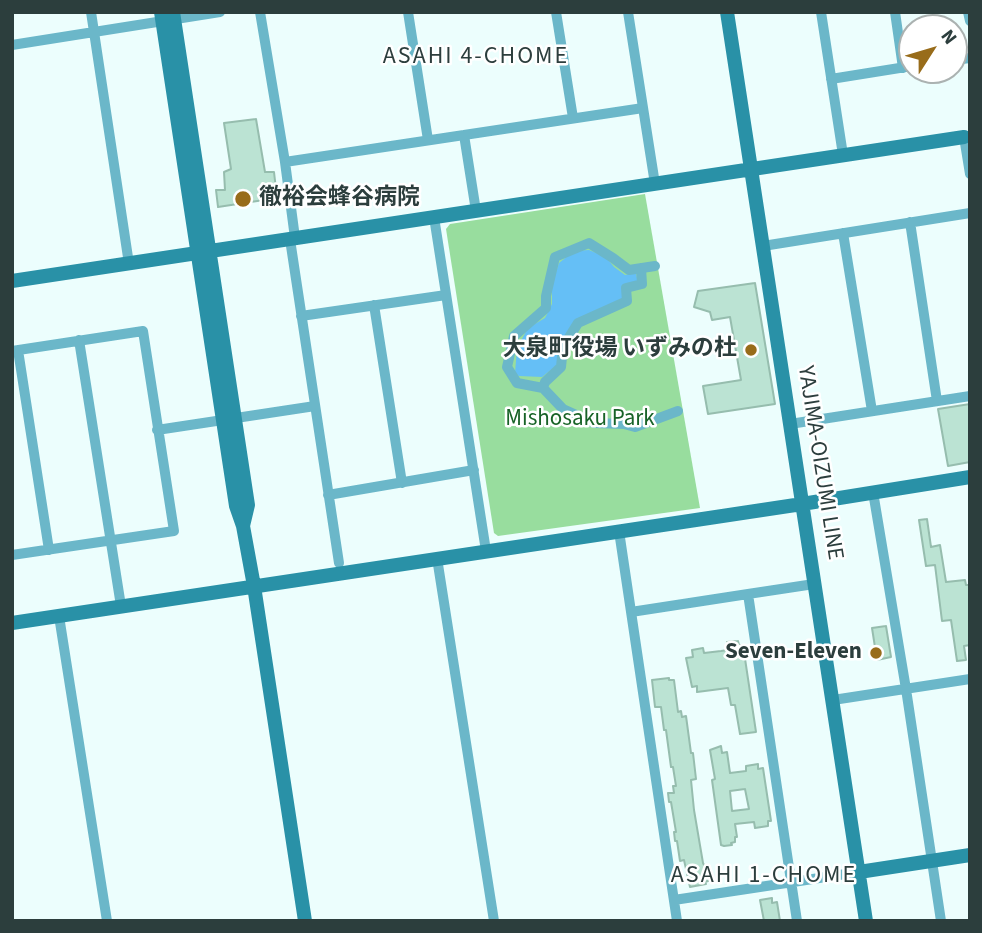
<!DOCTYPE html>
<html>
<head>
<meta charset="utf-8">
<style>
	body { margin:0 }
	#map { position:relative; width:982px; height:933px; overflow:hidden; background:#ecfefd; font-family:"Source Sans 3",sans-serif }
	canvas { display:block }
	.frame { position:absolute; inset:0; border:14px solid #2c3e3d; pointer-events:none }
	.north { position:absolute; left:898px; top:14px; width:70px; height:70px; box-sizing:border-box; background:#fff; border:2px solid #abb2b1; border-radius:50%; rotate:53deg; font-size:19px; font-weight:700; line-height:28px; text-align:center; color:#2c3e3d }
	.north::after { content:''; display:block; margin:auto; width:24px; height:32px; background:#986c1a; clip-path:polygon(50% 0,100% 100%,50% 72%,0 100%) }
</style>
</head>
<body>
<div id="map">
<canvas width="982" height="933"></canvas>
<div class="frame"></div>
<div class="north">N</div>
</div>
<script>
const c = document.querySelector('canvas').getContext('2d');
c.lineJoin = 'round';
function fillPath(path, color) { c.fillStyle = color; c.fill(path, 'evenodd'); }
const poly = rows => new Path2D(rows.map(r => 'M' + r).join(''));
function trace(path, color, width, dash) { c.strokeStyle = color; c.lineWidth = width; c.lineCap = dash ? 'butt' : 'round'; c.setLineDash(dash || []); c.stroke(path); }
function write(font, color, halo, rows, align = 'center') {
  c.font = font + ' "Source Sans 3","Noto Sans JP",sans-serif'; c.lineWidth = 5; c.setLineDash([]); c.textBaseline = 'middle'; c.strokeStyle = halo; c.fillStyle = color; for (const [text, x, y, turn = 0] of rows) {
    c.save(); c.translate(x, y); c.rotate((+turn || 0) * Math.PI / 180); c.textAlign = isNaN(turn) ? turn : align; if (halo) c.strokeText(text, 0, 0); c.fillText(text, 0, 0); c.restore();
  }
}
fillPath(poly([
	[645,194,700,508,498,536,494,533,446,229,450,224]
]), '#98dd9e');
fillPath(poly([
	[589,250,606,257,614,267,625,275,636,273,638,284,625,287,625,301,575,320,557,365,542,377,519,376,515,373,517,348,528,328,545,318,552,304,552,284,559,263,574,251]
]), '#65bff6');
const building = poly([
	[256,119,265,172,274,172,277,198,218,207,216,190,225,190,224,172,231,169,224,123,256,119],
	[755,283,775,404,708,414,703,386,741,380,730,317,712,320,710,312,694,307,698,291,755,283],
	[970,404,970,462,948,466,938,409,970,404],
	[927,519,931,547,940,545,946,582,965,580,966,585,970,585,970,645,964,646,966,660,957,661,951,620,942,621,935,565,926,566,919,520,927,519],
	[886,626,891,657,877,660,872,628,886,626],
	[738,641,739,645,742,645,744,652,756,732,740,734,735,705,731,705,728,688,697,692,697,686,692,687,686,658,693,657,692,650,703,648,704,653,721,651,728,650,727,642,738,641],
	[669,678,669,680,674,680,678,712,681,711,682,717,686,716,691,753,693,753,696,779,691,780,694,810,703,863,704,865,707,865,711,880,705,882,706,884,690,887,684,860,680,861,677,841,675,841,674,832,676,832,671,802,669,802,668,793,674,793,673,786,676,786,673,767,671,767,666,730,664,730,661,707,655,707,652,680,669,678],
	[721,746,722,753,727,752,730,773,746,771,746,766,758,764,758,769,763,768,771,821,768,821,768,826,755,828,754,822,735,824,737,837,735,837,735,842,731,843,732,845,724,846,721,845,712,780,715,779,710,750,721,746],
	[745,789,749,809,732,811,730,791,745,789],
	[772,898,772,903,777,902,780,921,764,921,760,900,772,898]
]);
fillPath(building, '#bbe3d3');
trace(building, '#96bdae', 2);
trace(poly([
	[91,12,129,264],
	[260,12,285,162,295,238],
	[408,12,428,140],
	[556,12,573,118],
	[628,12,655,184],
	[821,12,843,155],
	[895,12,903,68],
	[968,12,970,21],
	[12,45,220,12],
	[954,60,970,58],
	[831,79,912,66],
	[464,135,476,211],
	[969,136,964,137,970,174],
	[285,162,643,108],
	[434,217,486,551],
	[910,222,937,401],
	[843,233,872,411],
	[291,246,339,563],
	[763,246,970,213],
	[655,266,629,270,613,258,589,243,555,257,546,296,546,308,514,336,507,367,517,383,543,388,563,409,594,423,624,424,635,427,678,411],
	[374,305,402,483],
	[301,316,446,295],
	[79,340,121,606],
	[18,350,49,550],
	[12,351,143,331,174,531,12,555],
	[543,388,545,382,561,367,563,347,578,323,627,301,626,288,642,284,641,268],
	[790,424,970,396],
	[157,430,315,406],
	[873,492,906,689,941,921],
	[328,495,474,470],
	[619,531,677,921],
	[437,558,494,921],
	[631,612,748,594],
	[59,616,107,921],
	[833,700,970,679],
	[674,900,859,872],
	[797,921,748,594,814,584]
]), '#6bb7c9', 10);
trace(poly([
	[161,12,236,506,243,526,254,586,305,921],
	[173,12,248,505,243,526],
	[727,12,866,921],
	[12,281,964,137],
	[12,623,802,504,970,477],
	[859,872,970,855]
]), '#2991a7', 14);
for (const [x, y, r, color] of [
	[243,199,9,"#986c1a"],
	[751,350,7,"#986c1a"],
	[876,653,7,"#986c1a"]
]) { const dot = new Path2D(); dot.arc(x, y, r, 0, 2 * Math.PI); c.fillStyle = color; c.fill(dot); trace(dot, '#fff', 2.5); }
write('bold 23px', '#2c3e3d', '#fff', [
	["徹裕会蜂谷病院",259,199,"left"],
	["大泉町役場 いずみの杜",737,350],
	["Seven-Eleven",862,653]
], 'right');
write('23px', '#186327', '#fff', [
	["Mishosaku Park",580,420]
]);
write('23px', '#2c3e3d', '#fff', [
	["YAJIMA-OIZUMI LINE",819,463,81]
]);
c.letterSpacing = '2px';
write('24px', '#2c3e3d', '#fff', [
	["ASAHI 4-CHOME",476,58],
	["ASAHI 1-CHOME",764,877]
]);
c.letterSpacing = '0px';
</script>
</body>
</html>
